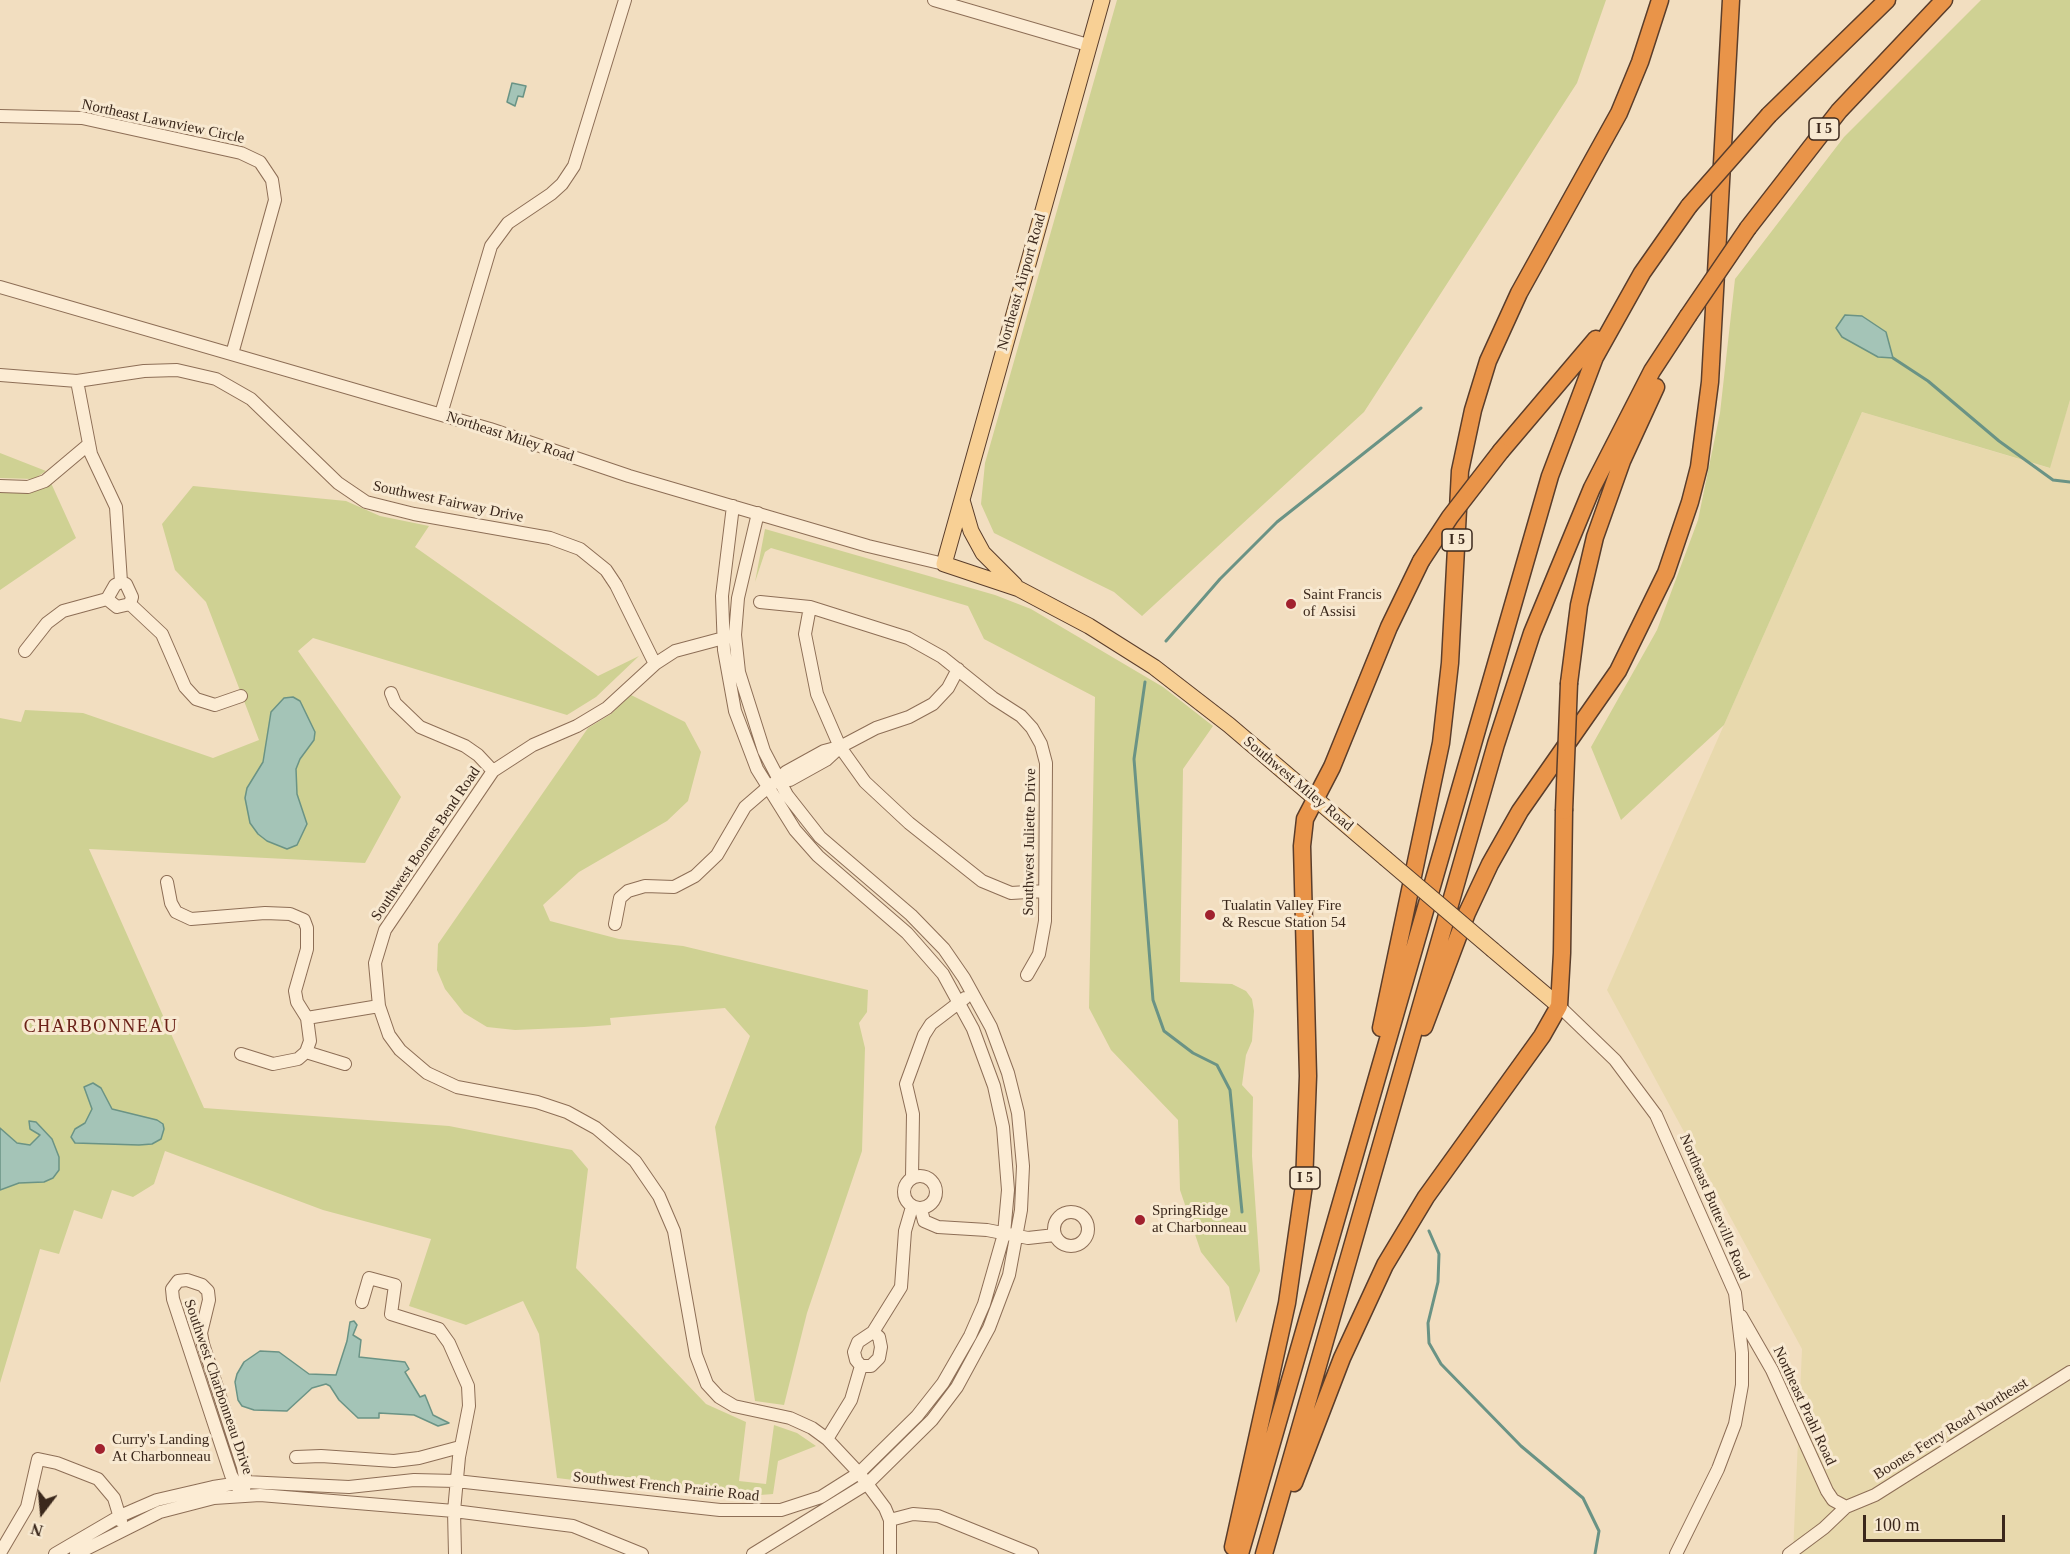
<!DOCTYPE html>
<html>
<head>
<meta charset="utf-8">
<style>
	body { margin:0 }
	#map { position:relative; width:2070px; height:1554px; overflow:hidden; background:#f2dec0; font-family:Georgia,serif }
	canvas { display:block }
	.north { position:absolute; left:12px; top:1482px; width:60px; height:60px; -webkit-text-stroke:4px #f8e9d1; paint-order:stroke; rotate:196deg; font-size:16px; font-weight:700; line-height:24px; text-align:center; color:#3b281c }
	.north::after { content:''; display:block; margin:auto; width:21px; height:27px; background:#3b281c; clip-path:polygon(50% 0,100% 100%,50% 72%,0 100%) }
	.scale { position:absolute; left:1863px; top:1515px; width:142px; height:27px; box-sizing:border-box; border:3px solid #3b281c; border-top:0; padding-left:8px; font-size:18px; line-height:21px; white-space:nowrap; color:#3b281c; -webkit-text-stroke:4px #f8e9d1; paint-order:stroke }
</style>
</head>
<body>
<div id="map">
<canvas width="2070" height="1554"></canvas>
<div class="north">N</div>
<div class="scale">100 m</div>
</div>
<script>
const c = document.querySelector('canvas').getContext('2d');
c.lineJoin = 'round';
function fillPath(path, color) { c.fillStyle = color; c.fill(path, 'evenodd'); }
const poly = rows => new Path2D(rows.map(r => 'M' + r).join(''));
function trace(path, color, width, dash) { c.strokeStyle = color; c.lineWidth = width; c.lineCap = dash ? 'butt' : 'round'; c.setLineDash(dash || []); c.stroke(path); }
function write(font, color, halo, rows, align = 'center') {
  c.font = font + ' Georgia,serif'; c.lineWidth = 6; c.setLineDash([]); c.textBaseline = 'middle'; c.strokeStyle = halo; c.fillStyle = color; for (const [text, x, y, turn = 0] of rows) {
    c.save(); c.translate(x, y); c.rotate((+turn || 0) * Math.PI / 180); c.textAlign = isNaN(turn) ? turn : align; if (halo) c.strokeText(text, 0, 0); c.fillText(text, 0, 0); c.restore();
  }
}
fillPath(poly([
	[2070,400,2070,1554,1793,1554,1802,1349,1607,990,1862,412,2049,468]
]), '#e8d9ad');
fillPath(poly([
	[1117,0,1606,0,1577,83,1364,412,1142,616,1114,592,994,533,981,504,985,463],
	[1981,0,2070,0,2070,400,2050,468,1862,412,1724,725,1621,820,1591,747,1657,630,1698,520,1720,413,1735,279,1844,137],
	[0,453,46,471,34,479,0,478],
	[51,483,76,538,0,590,0,491,29,493],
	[193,486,346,501,380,516,429,526,415,547,598,676,639,656,596,697,567,715,313,638,298,651,401,797,365,863,89,849,204,1108,449,1126,572,1150,588,1169,576,1268,706,1404,746,1422,739,1481,766,1484,774,1425,797,1433,816,1446,778,1461,773,1494,722,1498,557,1478,539,1334,523,1301,466,1325,409,1306,431,1239,323,1210,165,1151,154,1184,133,1197,112,1190,102,1219,74,1210,59,1254,40,1249,0,1383,0,718,21,722,25,710,83,713,213,758,259,740,206,602,175,570,162,524],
	[765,529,995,595,1031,609,1163,687,1213,726,1183,769,1180,982,1232,984,1246,991,1252,999,1254,1011,1252,1041,1246,1055,1242,1085,1253,1097,1252,1156,1260,1271,1236,1323,1229,1287,1201,1252,1180,1190,1178,1120,1111,1050,1089,1008,1095,697,984,639,968,606,771,548,765,552,755,582],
	[631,695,685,722,701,752,688,801,667,821,579,872,543,905,550,921,619,939,683,946,868,990,867,1012,859,1023,865,1048,862,1151,807,1313,784,1405,755,1401,715,1127,750,1036,725,1008,610,1018,611,1025,584,1027,515,1030,487,1027,464,1013,445,989,437,970,438,944,588,728,611,714]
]), '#cfd193');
const water = poly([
	[512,83,526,86,523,97,518,96,515,106,507,102,512,83],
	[1845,315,1862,316,1886,332,1893,358,1878,357,1842,337,1836,328,1845,315],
	[293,697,300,701,315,732,314,740,300,759,296,769,297,794,307,824,297,845,287,849,267,841,258,834,250,823,245,798,247,788,263,762,271,712,284,698,293,697],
	[93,1083,101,1088,112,1109,157,1120,163,1124,164,1129,161,1139,152,1144,139,1145,75,1143,71,1137,75,1129,85,1123,92,1109,84,1087,93,1083],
	[29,1121,36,1122,52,1139,59,1157,59,1170,53,1178,44,1182,19,1183,0,1190,0,1128,17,1143,30,1145,40,1135,30,1129,29,1121],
	[354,1321,357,1325,353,1335,361,1340,359,1357,405,1362,409,1369,405,1372,420,1397,425,1395,433,1415,449,1423,438,1426,414,1415,379,1413,379,1418,358,1418,339,1400,330,1386,326,1384,312,1388,287,1411,254,1410,242,1406,238,1400,235,1382,237,1374,244,1362,260,1351,279,1352,309,1374,336,1375,347,1341,350,1322,354,1321]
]);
fillPath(water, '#a4c4b7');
trace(water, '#6a9385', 1.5);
trace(poly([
	[1893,358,1928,381,1999,441,2053,480,2070,482],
	[1166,641,1220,579,1277,522,1421,408],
	[1145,682,1134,759,1153,1000,1164,1031,1193,1053,1217,1065,1230,1090,1242,1212],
	[1429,1231,1439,1254,1438,1282,1428,1323,1429,1343,1441,1364,1521,1446,1583,1498,1599,1531,1595,1554]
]), '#6a9385', 3);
const minor = poly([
	[934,0,1088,45],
	[0,116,82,118,241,153,260,162,272,180,275,200,232,354],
	[0,287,490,429,629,476,868,546,944,564],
	[0,375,77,381,144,371,177,370,216,379,251,399,338,483,366,502,414,514,550,538,580,549,606,570,616,585,655,664],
	[77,381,91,454,116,507,121,582],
	[441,414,491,246,508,223,551,194,562,184,574,166,625,0],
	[0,486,28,487,45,481,89,444],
	[121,582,126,584,132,597,130,604,117,607,107,599,115,585,121,582],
	[760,602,810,607,908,638,942,657,993,698,1021,716,1032,728,1041,744,1046,763,1045,921,1039,954,1027,975],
	[130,604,162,634,185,687,196,699,215,705,241,696],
	[810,607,805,634,817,694,840,747,865,782,909,823,982,881,1011,893,1044,891],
	[735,635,675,651,655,664,607,708,577,726,533,745,493,771,385,930,375,963,379,1006,389,1035,400,1050,427,1073,457,1087,537,1102,567,1112,596,1128,635,1161,659,1196,674,1231,696,1355,707,1384,719,1397,734,1406,790,1418,812,1428,827,1439,859,1473,885,1508,890,1520,890,1554],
	[25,651,47,623,63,611,107,599],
	[391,693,395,703,420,727,465,746,478,755,493,771],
	[778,780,786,772,824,751,839,747],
	[167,882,171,903,176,912,191,919,265,913,290,914,304,920,307,928,307,949,295,991,297,1002,307,1018,379,1006],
	[615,924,620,898,628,891,645,886,674,887,695,876,717,855,745,807,767,788,778,780,790,780,826,760,840,747,876,728,909,717,933,704,948,688,958,669],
	[1559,1006,1615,1060,1656,1115,1735,1293,1742,1353,1742,1385,1735,1424,1718,1469,1676,1554],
	[306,1052,345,1064],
	[241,1054,273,1064,298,1059,306,1052,310,1041,307,1018],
	'904 1192a16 16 0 1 1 32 0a16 16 0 1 1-32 0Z',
	[912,1177,913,1114,906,1084,924,1035,931,1024,965,998],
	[921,1209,924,1221,938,1227,987,1230,1028,1238,1055,1235],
	'1054 1229a17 17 0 1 1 34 0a17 17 0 1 1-34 0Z',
	[187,1280,202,1285,208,1291,209,1300,201,1333,203,1344,243,1467,246,1482,242,1495,231,1475,173,1299,172,1289,178,1281,187,1280],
	[362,1302,369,1278,395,1285,391,1314,439,1329,449,1343,468,1386,469,1406,459,1457,454,1511,455,1554],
	[1741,1316,1772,1370,1827,1491,1833,1500,1846,1507],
	[873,1332,879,1337,881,1347,879,1358,871,1366,861,1366,856,1360,854,1352,858,1342,873,1332,901,1287,905,1231,912,1207],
	[827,1439,851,1400,861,1366],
	[296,1457,321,1456,394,1461,419,1458,460,1447],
	[890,1520,913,1514,938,1516,1032,1554],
	[0,1553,27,1507,38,1459,57,1463,98,1479,114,1498,121,1521],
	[55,1554,120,1516,157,1500,213,1487,246,1482,349,1487,414,1480,456,1481,720,1510,781,1510,821,1497,859,1473,917,1416,943,1383,970,1336,984,1304,1004,1234,1008,1190,1003,1127,994,1086,973,1029,943,974,907,933,818,856,795,830,757,769,735,711,724,650,722,596,733,506],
	[76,1554,160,1512,214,1498,260,1495,454,1511,573,1526,642,1554],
	[753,1554,868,1483,932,1420,957,1387,989,1328,1009,1275,1021,1210,1023,1166,1018,1113,1008,1073,991,1027,964,978,944,949,911,915,820,837,787,795,764,751,739,672,735,635,738,598,758,513],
	[1789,1554,1824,1528,1846,1507,1875,1495,2070,1372]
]);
const major = poly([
	[1102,0,944,564,1019,589,1089,626,1154,667,1229,725,1385,858],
	[962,500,971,531,983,553,1015,585],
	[1493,950,1559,1006]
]);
const highway = poly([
	[1769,115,1887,0],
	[1748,228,1839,111,1944,0],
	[1501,451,1596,339],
	[1569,683,1579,605,1595,537,1622,461,1656,387],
	[1424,1027,1467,913,1490,864,1520,811,1618,671,1666,573,1690,502,1699,467,1710,382,1731,0],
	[1381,1028,1441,743,1450,663,1460,471,1473,410,1488,361,1519,293,1619,113,1640,62,1660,0],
	[1294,1483,1342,1358,1385,1265,1426,1197,1542,1036,1559,1006,1562,953,1564,811],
	[1233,1547,1287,1303,1304,1185,1308,1076,1302,846,1305,819,1332,767,1389,627,1421,561],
	[1240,1554,1550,476,1595,357,1642,273,1689,206],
	[1264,1554,1496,744,1532,633,1592,488,1652,371,1688,316]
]);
trace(minor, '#8d6e56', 14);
trace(major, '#5a3d2b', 17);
trace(highway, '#5a3d2b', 19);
trace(minor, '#fcecd4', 12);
trace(major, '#f8d095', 15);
trace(highway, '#e99449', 16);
const majorBridge = poly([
	[1385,858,1493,950]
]);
const highwayBridge = poly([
	[1689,206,1769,115],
	[1688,316,1748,228],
	[1421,561,1450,517,1501,451],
	[1564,811,1569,683]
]);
trace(majorBridge, '#5a3d2b', 17, []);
trace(highwayBridge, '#5a3d2b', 19, []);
trace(majorBridge, '#f8d095', 15);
trace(highwayBridge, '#e99449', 16);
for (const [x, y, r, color] of [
	[1291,604,6,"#a1212e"],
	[1210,915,6,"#a1212e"],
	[1140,1220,6,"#a1212e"],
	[100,1449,6,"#a1212e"]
]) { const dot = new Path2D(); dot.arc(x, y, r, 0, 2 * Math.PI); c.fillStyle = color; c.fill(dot); trace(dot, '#f8e9d1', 2); }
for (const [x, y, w] of [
	[1824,129,30],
	[1457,540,30],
	[1305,1178,30]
]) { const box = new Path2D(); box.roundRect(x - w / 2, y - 11, w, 22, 4.5); c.fillStyle = '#f8e9d1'; c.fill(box); trace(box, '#3b281c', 1.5); }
write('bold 14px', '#3b281c', null, [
	["I 5",1824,129],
	["I 5",1457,540],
	["I 5",1305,1178]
]);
write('15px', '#3b281c', '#f8e9d1', [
	["Northeast Lawnview Circle",163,122,12],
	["Northeast Airport Road",1022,282,-74],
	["Northeast Miley Road",510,437,18],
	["Southwest Fairway Drive",448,502,12],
	["Southwest Miley Road",1298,784,40],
	["Southwest Juliette Drive",1030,842,-89],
	["Southwest Boones Bend Road",426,844,-56],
	["Northeast Butteville Road",1714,1207,67],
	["Southwest Charbonneau Drive",218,1387,71],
	["Northeast Prahl Road",1804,1406,65],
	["Boones Ferry Road Northeast",1951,1429,-32],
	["Southwest French Prairie Road",666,1487,6]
]);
write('15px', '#3b281c', '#f8e9d1', [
	["Saint Francis",1303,595],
	["of Assisi",1303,612],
	["Tualatin Valley Fire",1222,906],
	["& Rescue Station 54",1222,923],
	["SpringRidge",1152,1211],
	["at Charbonneau",1152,1228],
	["Curry's Landing",112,1440],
	["At Charbonneau",112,1457]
], 'left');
c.letterSpacing = '1.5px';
write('18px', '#6b2118', '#f8e9d1', [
	["CHARBONNEAU",101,1027]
]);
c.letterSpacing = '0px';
</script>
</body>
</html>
